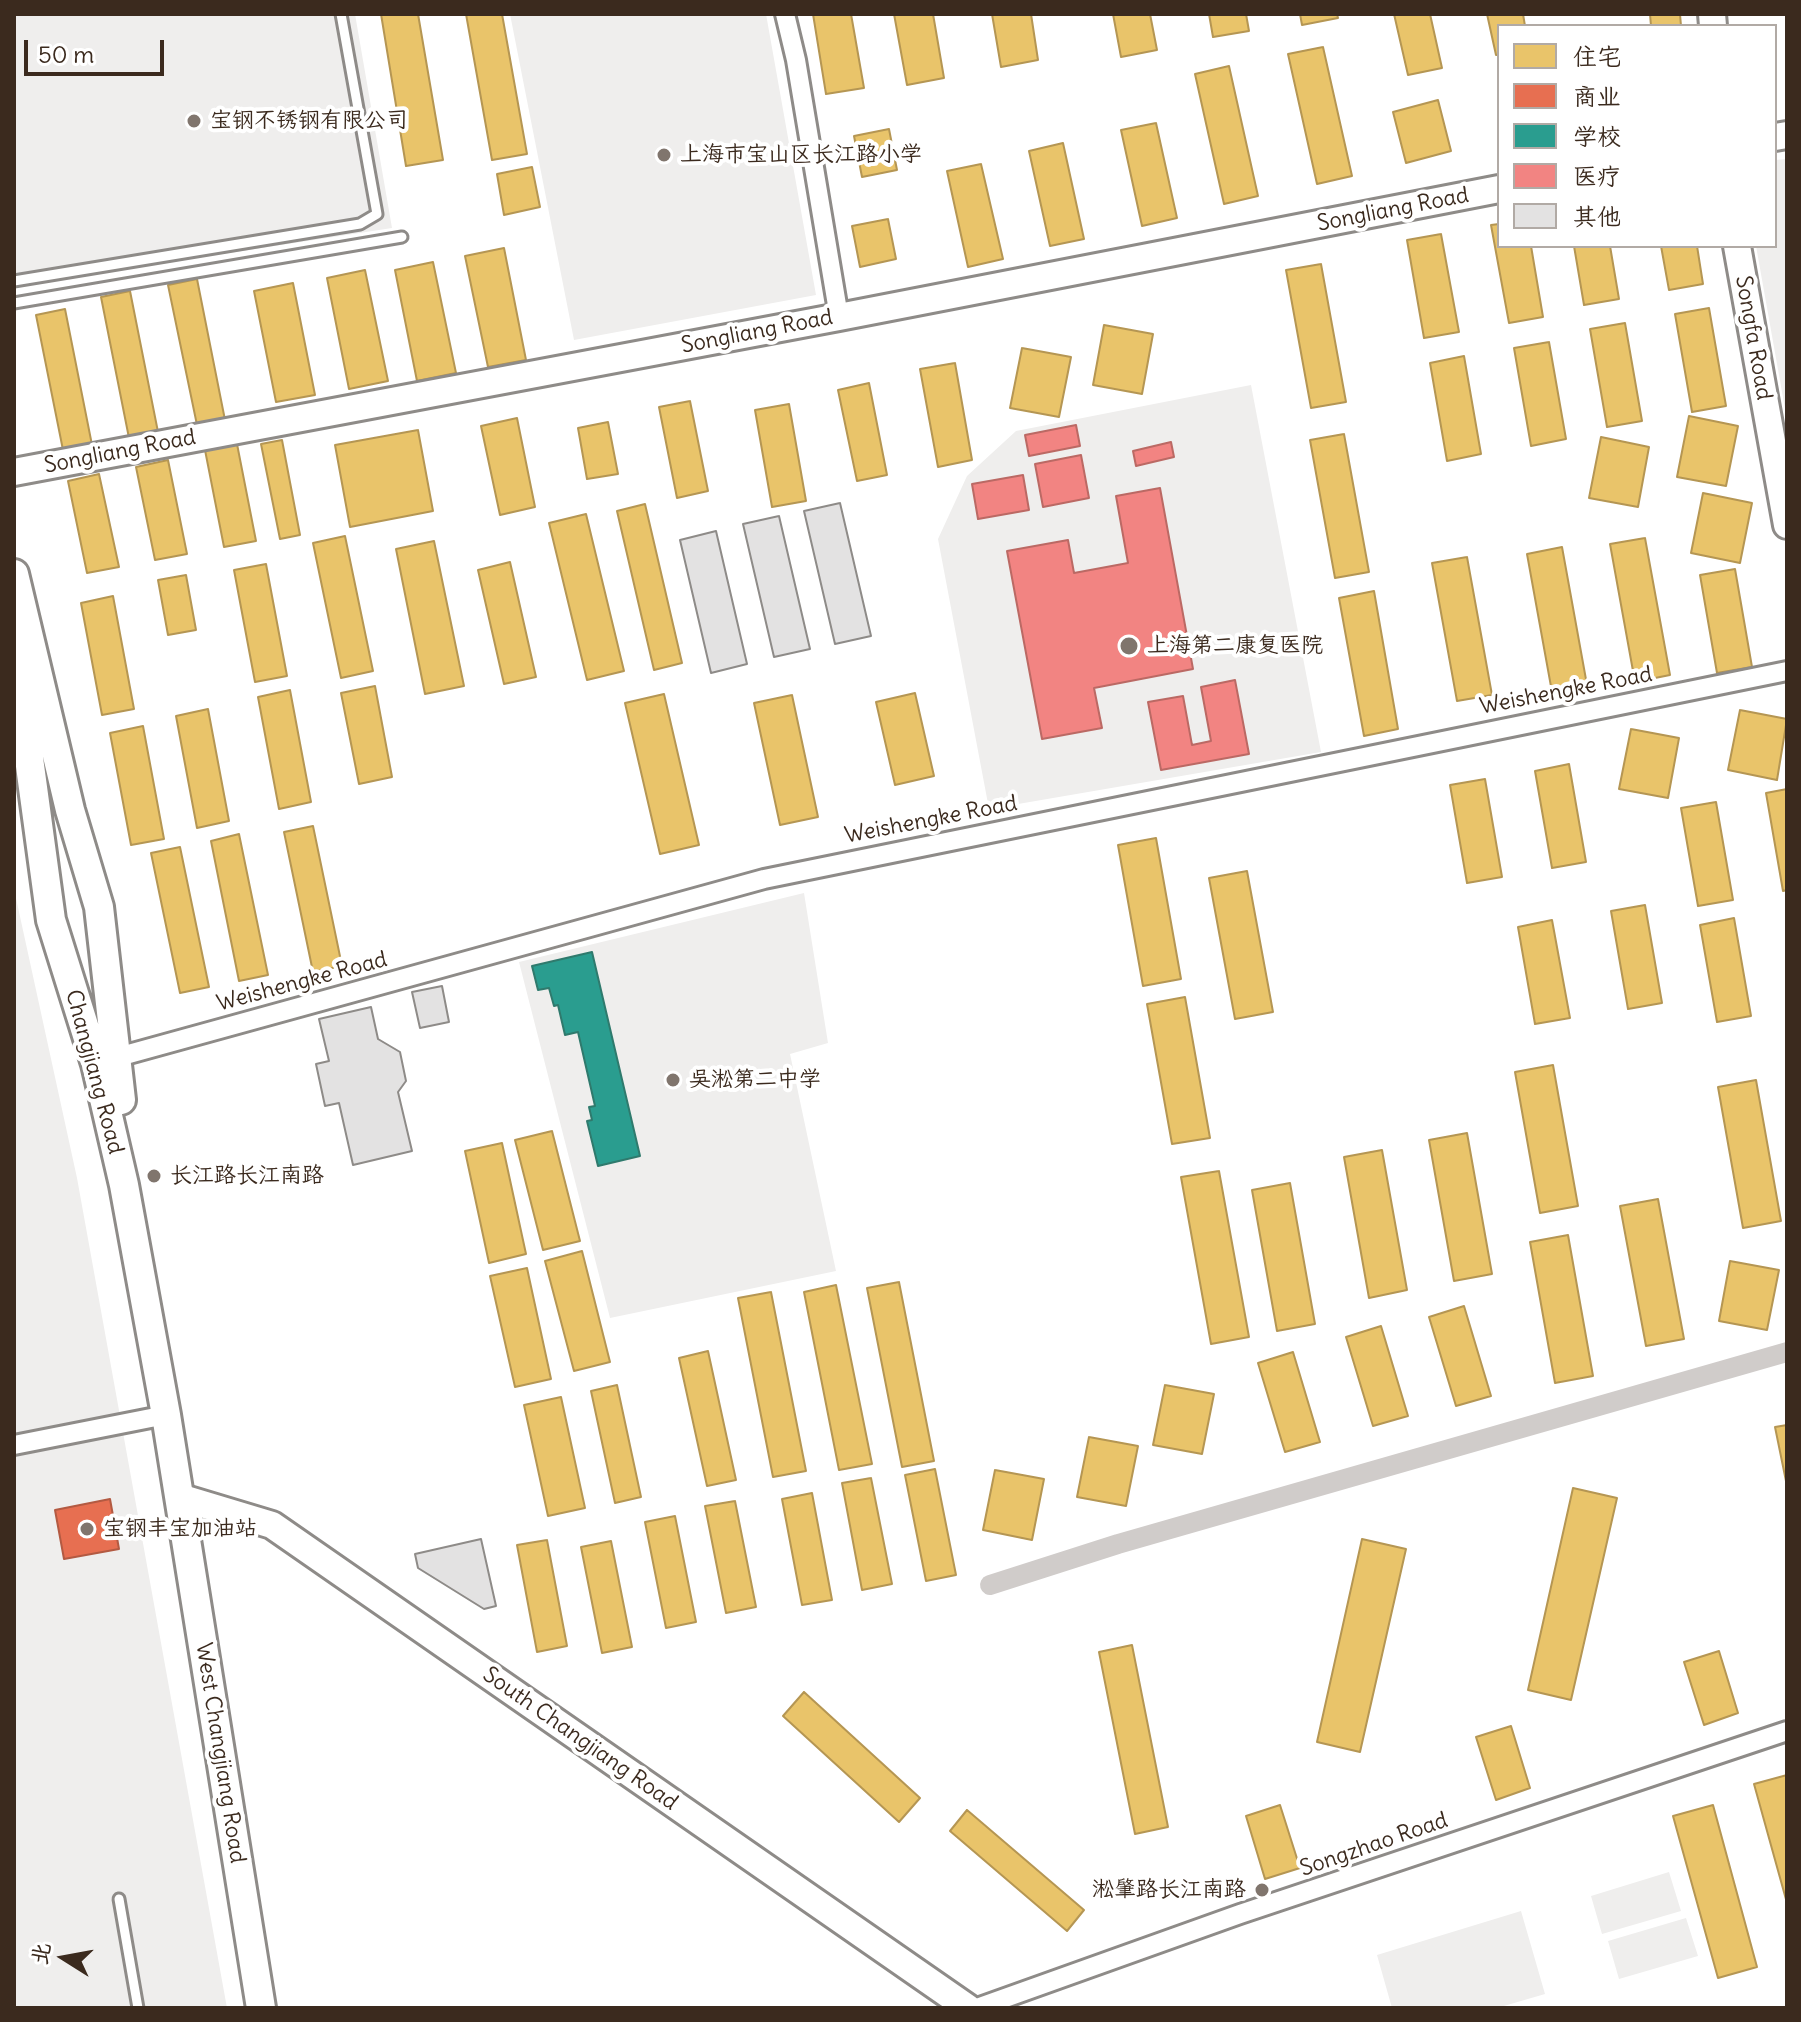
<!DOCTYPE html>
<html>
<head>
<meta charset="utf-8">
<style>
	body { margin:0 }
	#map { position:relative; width:1801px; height:2022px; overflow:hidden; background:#fff; font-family:Delius,"LXGW WenKai TC",sans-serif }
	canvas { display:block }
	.frame { position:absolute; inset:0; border:16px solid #3b2a1e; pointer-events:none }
	.legend { position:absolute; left:1497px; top:24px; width:280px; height:224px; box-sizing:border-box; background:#fff; border:2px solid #b1aaa5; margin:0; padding:10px 14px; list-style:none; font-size:24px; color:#3b2a1e }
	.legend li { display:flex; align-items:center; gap:16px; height:40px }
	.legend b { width:40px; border:2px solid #b1aaa5 }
	.north { position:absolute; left:24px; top:1918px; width:80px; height:80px; -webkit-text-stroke:6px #fff; paint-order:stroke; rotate:281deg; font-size:22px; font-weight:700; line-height:32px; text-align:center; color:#3b2a1e }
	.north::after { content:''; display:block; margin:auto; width:28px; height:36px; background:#3b2a1e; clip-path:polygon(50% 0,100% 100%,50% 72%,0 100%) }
	.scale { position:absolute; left:24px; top:40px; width:140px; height:36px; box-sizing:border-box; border:4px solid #3b2a1e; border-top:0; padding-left:10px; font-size:24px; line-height:28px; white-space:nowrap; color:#3b2a1e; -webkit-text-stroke:6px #fff; paint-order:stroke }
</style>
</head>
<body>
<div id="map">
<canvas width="1801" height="2022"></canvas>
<div class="frame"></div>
<ul class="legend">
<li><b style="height:22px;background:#e9c46a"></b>住宅</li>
<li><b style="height:22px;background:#e76f51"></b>商业</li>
<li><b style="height:22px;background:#2a9d8f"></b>学校</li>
<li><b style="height:22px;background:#f28482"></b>医疗</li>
<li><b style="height:22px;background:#e3e2e2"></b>其他</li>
</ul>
<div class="north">北</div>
<div class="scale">50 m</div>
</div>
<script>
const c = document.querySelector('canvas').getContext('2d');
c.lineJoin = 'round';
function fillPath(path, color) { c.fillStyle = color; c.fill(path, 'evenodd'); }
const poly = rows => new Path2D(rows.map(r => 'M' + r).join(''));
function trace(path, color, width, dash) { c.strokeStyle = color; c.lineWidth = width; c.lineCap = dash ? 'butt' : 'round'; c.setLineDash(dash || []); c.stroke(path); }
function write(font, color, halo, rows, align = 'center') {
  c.font = font + ' Delius,"LXGW WenKai TC",sans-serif'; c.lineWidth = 8; c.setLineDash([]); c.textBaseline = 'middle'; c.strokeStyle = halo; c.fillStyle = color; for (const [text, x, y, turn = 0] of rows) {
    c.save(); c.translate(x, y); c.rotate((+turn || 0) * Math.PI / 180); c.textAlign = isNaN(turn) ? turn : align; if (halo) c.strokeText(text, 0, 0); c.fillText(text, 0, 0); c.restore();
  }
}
fillPath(poly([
	[14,14,355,14,392,228,14,286],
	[510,14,766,14,816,295,574,340],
	[1787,159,1787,420,1756,246,1775,246,1775,160],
	[1251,385,1321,752,989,809,938,539,967,476,1016,431],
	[14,889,77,1178,227,2008,14,2008],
	[804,893,828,1043,790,1054,836,1271,610,1318,519,962],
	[1669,1872,1681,1911,1602,1934,1591,1896],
	[1521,1911,1545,1994,1497,2008,1392,2008,1377,1955],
	[1686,1918,1698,1956,1619,1979,1608,1941]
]), '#efeeed');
const homes = poly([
	[381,14,418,14,443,160,406,166,381,14],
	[466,14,502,14,527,154,492,160,466,14],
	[813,14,851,14,864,88,826,94,813,14],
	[894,14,933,14,944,78,907,85,894,14],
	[992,14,1031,14,1038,60,1001,67,992,14],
	[1113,14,1150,14,1157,50,1121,57,1113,14],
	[1209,14,1246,14,1249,31,1213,37,1209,14],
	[1300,14,1337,14,1338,18,1302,25,1300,14],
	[1394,14,1430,14,1442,68,1408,75,1394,14],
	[1487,14,1523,14,1525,26,1499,26,1499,55,1496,55,1487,14],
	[1650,14,1680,14,1681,26,1651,26,1650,14],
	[1323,47,1352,176,1317,184,1288,54,1323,47],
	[1229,66,1258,196,1224,204,1195,74,1229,66],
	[1438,100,1451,151,1406,163,1393,112,1438,100],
	[1156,123,1177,218,1142,226,1121,130,1156,123],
	[889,129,897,170,862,177,854,136,889,129],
	[1063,143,1084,239,1050,246,1029,151,1063,143],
	[981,164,1003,259,968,267,947,171,981,164],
	[532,167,540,207,504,215,497,174,532,167],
	[888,219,896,259,860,267,852,226,888,219],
	[1499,224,1499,246,1531,246,1543,317,1509,323,1491,225,1499,224],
	[1441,234,1459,332,1424,338,1407,240,1441,234],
	[1574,246,1610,246,1619,299,1584,305,1574,246],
	[1661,246,1697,246,1703,284,1669,290,1661,246],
	[504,248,526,360,488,367,465,256,504,248],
	[433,262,456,373,417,381,395,270,433,262],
	[1321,264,1346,402,1311,408,1286,270,1321,264],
	[365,270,388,381,349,389,327,278,365,270],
	[197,279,225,420,197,425,168,285,197,279],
	[293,283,315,395,276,402,254,291,293,283],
	[130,291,158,432,129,438,101,297,130,291],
	[1709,308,1726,406,1692,412,1675,314,1709,308],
	[65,309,93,450,64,455,36,315,65,309],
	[1625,323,1642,421,1607,427,1590,329,1625,323],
	[1104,325,1153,334,1142,394,1093,385,1104,325],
	[1549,342,1566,439,1531,446,1514,348,1549,342],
	[1022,348,1071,357,1059,417,1010,408,1022,348],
	[1464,356,1481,454,1447,461,1430,363,1464,356],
	[955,363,972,460,938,467,920,369,955,363],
	[869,383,887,475,857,481,838,390,869,383],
	[690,401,708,491,677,498,659,407,690,401],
	[789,404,806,501,772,507,755,410,789,404],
	[1689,416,1738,426,1726,486,1677,477,1689,416],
	[517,418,535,507,500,515,481,426,517,418],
	[608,422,618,474,587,479,578,428,608,422],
	[418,430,433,511,350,527,335,445,418,430],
	[1344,434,1369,572,1335,578,1310,440,1344,434],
	[1601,437,1649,447,1638,507,1589,498,1601,437],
	[282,440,300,535,280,539,261,444,282,440],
	[237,444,256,541,224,547,205,450,237,444],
	[168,460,187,554,155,560,136,467,168,460],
	[99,474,119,567,87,573,68,481,99,474],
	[1703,493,1752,503,1740,563,1691,553,1703,493],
	[645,504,682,663,654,670,617,511,645,504],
	[586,514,624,671,587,680,549,523,586,514],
	[345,536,373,671,341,678,313,543,345,536],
	[1645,538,1670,675,1635,682,1610,544,1645,538],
	[434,541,464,686,425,694,396,549,434,541],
	[1562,547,1587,685,1552,692,1527,554,1562,547],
	[1467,557,1492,695,1457,701,1432,563,1467,557],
	[510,562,536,677,504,684,478,570,510,562],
	[266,564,287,676,255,682,234,570,266,564],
	[1735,569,1752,667,1717,673,1700,575,1735,569],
	[186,575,196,630,168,635,158,580,186,575],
	[1374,591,1398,729,1364,736,1339,598,1374,591],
	[113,596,134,709,102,715,81,603,113,596],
	[375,686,392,777,359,784,341,693,375,686],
	[290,690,311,802,279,809,258,697,290,690],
	[915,693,934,776,895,785,876,702,915,693],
	[664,694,699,845,660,854,625,703,664,694],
	[792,695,818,817,780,825,754,703,792,695],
	[208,709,229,821,197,828,176,716,208,709],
	[1740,710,1787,719,1777,780,1728,770,1740,710],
	[143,726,164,839,131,845,110,733,143,726],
	[1631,729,1679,738,1668,798,1619,789,1631,729],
	[1569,764,1586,862,1552,868,1535,771,1569,764],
	[1485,779,1502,877,1467,883,1450,785,1485,779],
	[1787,789,1787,890,1783,891,1766,793,1787,789],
	[1716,802,1733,900,1698,906,1681,808,1716,802],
	[313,826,342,966,313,972,284,832,313,826],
	[239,834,268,975,239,981,211,841,239,834],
	[1156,838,1181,979,1143,986,1118,845,1156,838],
	[180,847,209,987,180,993,151,853,180,847],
	[1247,871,1273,1012,1235,1019,1209,878,1247,871],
	[1645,905,1662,1003,1628,1009,1611,911,1645,905],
	[1734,918,1751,1016,1717,1022,1700,925,1734,918],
	[1552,920,1570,1018,1535,1024,1518,927,1552,920],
	[1185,997,1210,1138,1172,1144,1147,1004,1185,997],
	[1553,1065,1578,1206,1540,1213,1515,1072,1553,1065],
	[1756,1080,1781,1221,1743,1228,1718,1087,1756,1080],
	[552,1131,580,1241,543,1250,515,1140,552,1131],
	[1467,1133,1492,1274,1454,1281,1429,1140,1467,1133],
	[502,1143,526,1254,489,1263,465,1151,502,1143],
	[1382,1150,1407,1290,1369,1298,1344,1157,1382,1150],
	[1219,1171,1249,1337,1211,1344,1181,1177,1219,1171],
	[1290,1183,1315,1324,1277,1331,1252,1190,1290,1183],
	[1658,1199,1684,1339,1646,1346,1620,1206,1658,1199],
	[1568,1235,1593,1376,1555,1383,1530,1242,1568,1235],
	[582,1251,610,1362,574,1371,545,1261,582,1251],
	[1730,1261,1779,1270,1767,1330,1719,1321,1730,1261],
	[527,1268,551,1379,515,1387,490,1276,527,1268],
	[899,1282,934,1461,902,1467,867,1288,899,1282],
	[836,1285,872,1464,839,1470,804,1292,836,1285],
	[771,1292,806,1471,773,1477,738,1298,771,1292],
	[1464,1306,1491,1396,1456,1406,1429,1317,1464,1306],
	[1381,1326,1408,1416,1373,1426,1346,1337,1381,1326],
	[708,1351,736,1480,707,1486,679,1358,708,1351],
	[1293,1352,1320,1442,1285,1452,1258,1363,1293,1352],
	[617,1385,641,1497,615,1503,591,1391,617,1385],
	[1165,1385,1214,1394,1202,1454,1153,1445,1165,1385],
	[561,1397,585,1508,548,1516,524,1405,561,1397],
	[1787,1425,1787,1486,1775,1427,1787,1425],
	[1089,1437,1138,1446,1126,1506,1077,1497,1089,1437],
	[935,1469,956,1575,926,1581,905,1475,935,1469],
	[995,1470,1044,1479,1032,1540,983,1530,995,1470],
	[871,1478,892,1584,862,1590,842,1483,871,1478],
	[1573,1488,1617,1498,1571,1700,1528,1690,1573,1488],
	[812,1493,832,1600,802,1605,782,1499,812,1493],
	[735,1501,756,1607,726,1613,705,1506,735,1501],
	[675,1516,696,1622,666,1628,645,1522,675,1516],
	[1362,1539,1406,1549,1360,1752,1317,1742,1362,1539],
	[547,1540,567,1646,537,1652,517,1545,547,1540],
	[611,1541,632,1647,602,1653,581,1547,611,1541],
	[1132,1645,1168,1827,1135,1834,1099,1652,1132,1645],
	[1719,1651,1738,1713,1704,1725,1684,1662,1719,1651],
	[804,1692,920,1798,899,1822,783,1716,804,1692],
	[1511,1726,1530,1788,1496,1800,1476,1737,1511,1726],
	[1787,1775,1787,1903,1754,1784,1787,1775],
	[1280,1805,1300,1868,1265,1879,1246,1816,1280,1805],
	[1713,1805,1757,1967,1718,1978,1673,1816,1713,1805],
	[967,1810,1084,1910,1067,1931,950,1831,967,1810]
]);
fillPath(homes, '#e9c46a');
trace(homes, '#b59653', 2);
const shops = poly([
	[110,1499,119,1549,64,1559,55,1510,110,1499]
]);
fillPath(shops, '#e76f51');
trace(shops, '#b35a42', 2);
const schools = poly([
	[592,952,640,1156,598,1166,587,1121,592,1120,589,1107,595,1106,578,1032,565,1035,558,1005,554,1006,549,988,538,990,532,966,592,952]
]);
fillPath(schools, '#2a9d8f');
trace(schools, '#2f7a6d', 2);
const health = poly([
	[1076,425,1080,446,1029,456,1025,435,1076,425],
	[1171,442,1174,457,1136,466,1133,451,1171,442],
	[1081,455,1089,498,1043,507,1035,464,1081,455],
	[1023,475,1029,510,978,519,972,484,1023,475],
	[1160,488,1193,669,1094,688,1102,728,1042,739,1007,551,1068,540,1074,573,1128,563,1116,496,1160,488],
	[1235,680,1249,754,1161,770,1148,702,1183,696,1192,745,1211,741,1201,687,1235,680]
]);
fillPath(health, '#f28482');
trace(health, '#bb6964', 2);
trace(poly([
	[990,1585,1118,1544,1787,1352]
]), '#d0ccca', 20);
const building = poly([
	[840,503,871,636,835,644,804,511,840,503],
	[779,516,810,649,774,657,743,524,779,516],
	[716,531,747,664,711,673,680,540,716,531],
	[442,986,449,1022,420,1028,412,992,442,986],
	[371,1007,378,1039,400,1052,406,1081,398,1092,412,1151,353,1165,339,1103,325,1106,316,1064,329,1061,319,1019,371,1007],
	[481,1539,496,1606,484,1609,418,1568,415,1554,481,1539]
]);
fillPath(building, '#e3e2e2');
trace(building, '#8e8b88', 2);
const lane = poly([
	[14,281,360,224,377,214,341,14],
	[14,303,402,237],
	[119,1899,138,2008]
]);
const street = poly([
	[785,14,796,60,839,317],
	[107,1060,764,879,1787,671],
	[14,1445,166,1415],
	[977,2008,1240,1914,1787,1731]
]);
const secondary = poly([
	[1712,14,1713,26],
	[1775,137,1787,135],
	[1737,246,1787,525],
	[14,472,839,317,1499,189],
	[179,1497,272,1525,968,2008]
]);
const primary = poly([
	[14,574,70,810,99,907,121,1100],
	[14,648,51,920,96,1064,124,1185,166,1415,261,2008]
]);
trace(lane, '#8e8b88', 15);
trace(street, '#8e8b88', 24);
trace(secondary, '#8e8b88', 32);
trace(primary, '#8e8b88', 34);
trace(lane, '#fff', 9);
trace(street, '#fff', 18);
trace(secondary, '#fff', 26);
trace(primary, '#fff', 28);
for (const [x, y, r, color] of [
	[194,121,8,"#80756d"],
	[664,155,8,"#80756d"],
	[1129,646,10,"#80756d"],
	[673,1080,8,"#80756d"],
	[154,1176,8,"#80756d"],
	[87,1529,8,"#80756d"],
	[1262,1890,8,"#80756d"]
]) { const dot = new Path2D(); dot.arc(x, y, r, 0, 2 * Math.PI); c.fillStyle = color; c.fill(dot); trace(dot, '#fff', 3); }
write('22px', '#3b2a1e', '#fff', [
	["宝钢不锈钢有限公司",210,121],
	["上海市宝山区长江路小学",680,155],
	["上海第二康复医院",1147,646],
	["吴淞第二中学",689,1080],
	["长江路长江南路",170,1176],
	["宝钢丰宝加油站",103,1529],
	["淞肇路长江南路",1246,1890,"right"]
], 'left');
write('22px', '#3b2a1e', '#fff', [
	["Songliang Road",1393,210,-11],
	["Songliang Road",757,332,-11],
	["Songfa Road",1753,338,80],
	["Songliang Road",120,452,-11],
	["Weishengke Road",1566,691,-11],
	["Weishengke Road",931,820,-11],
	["Weishengke Road",302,982,-15],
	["Changjiang Road",94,1072,75],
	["South Changjiang Road",580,1739,35],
	["West Changjiang Road",220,1753,81],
	["Songzhao Road",1374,1845,-19]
]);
</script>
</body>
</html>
